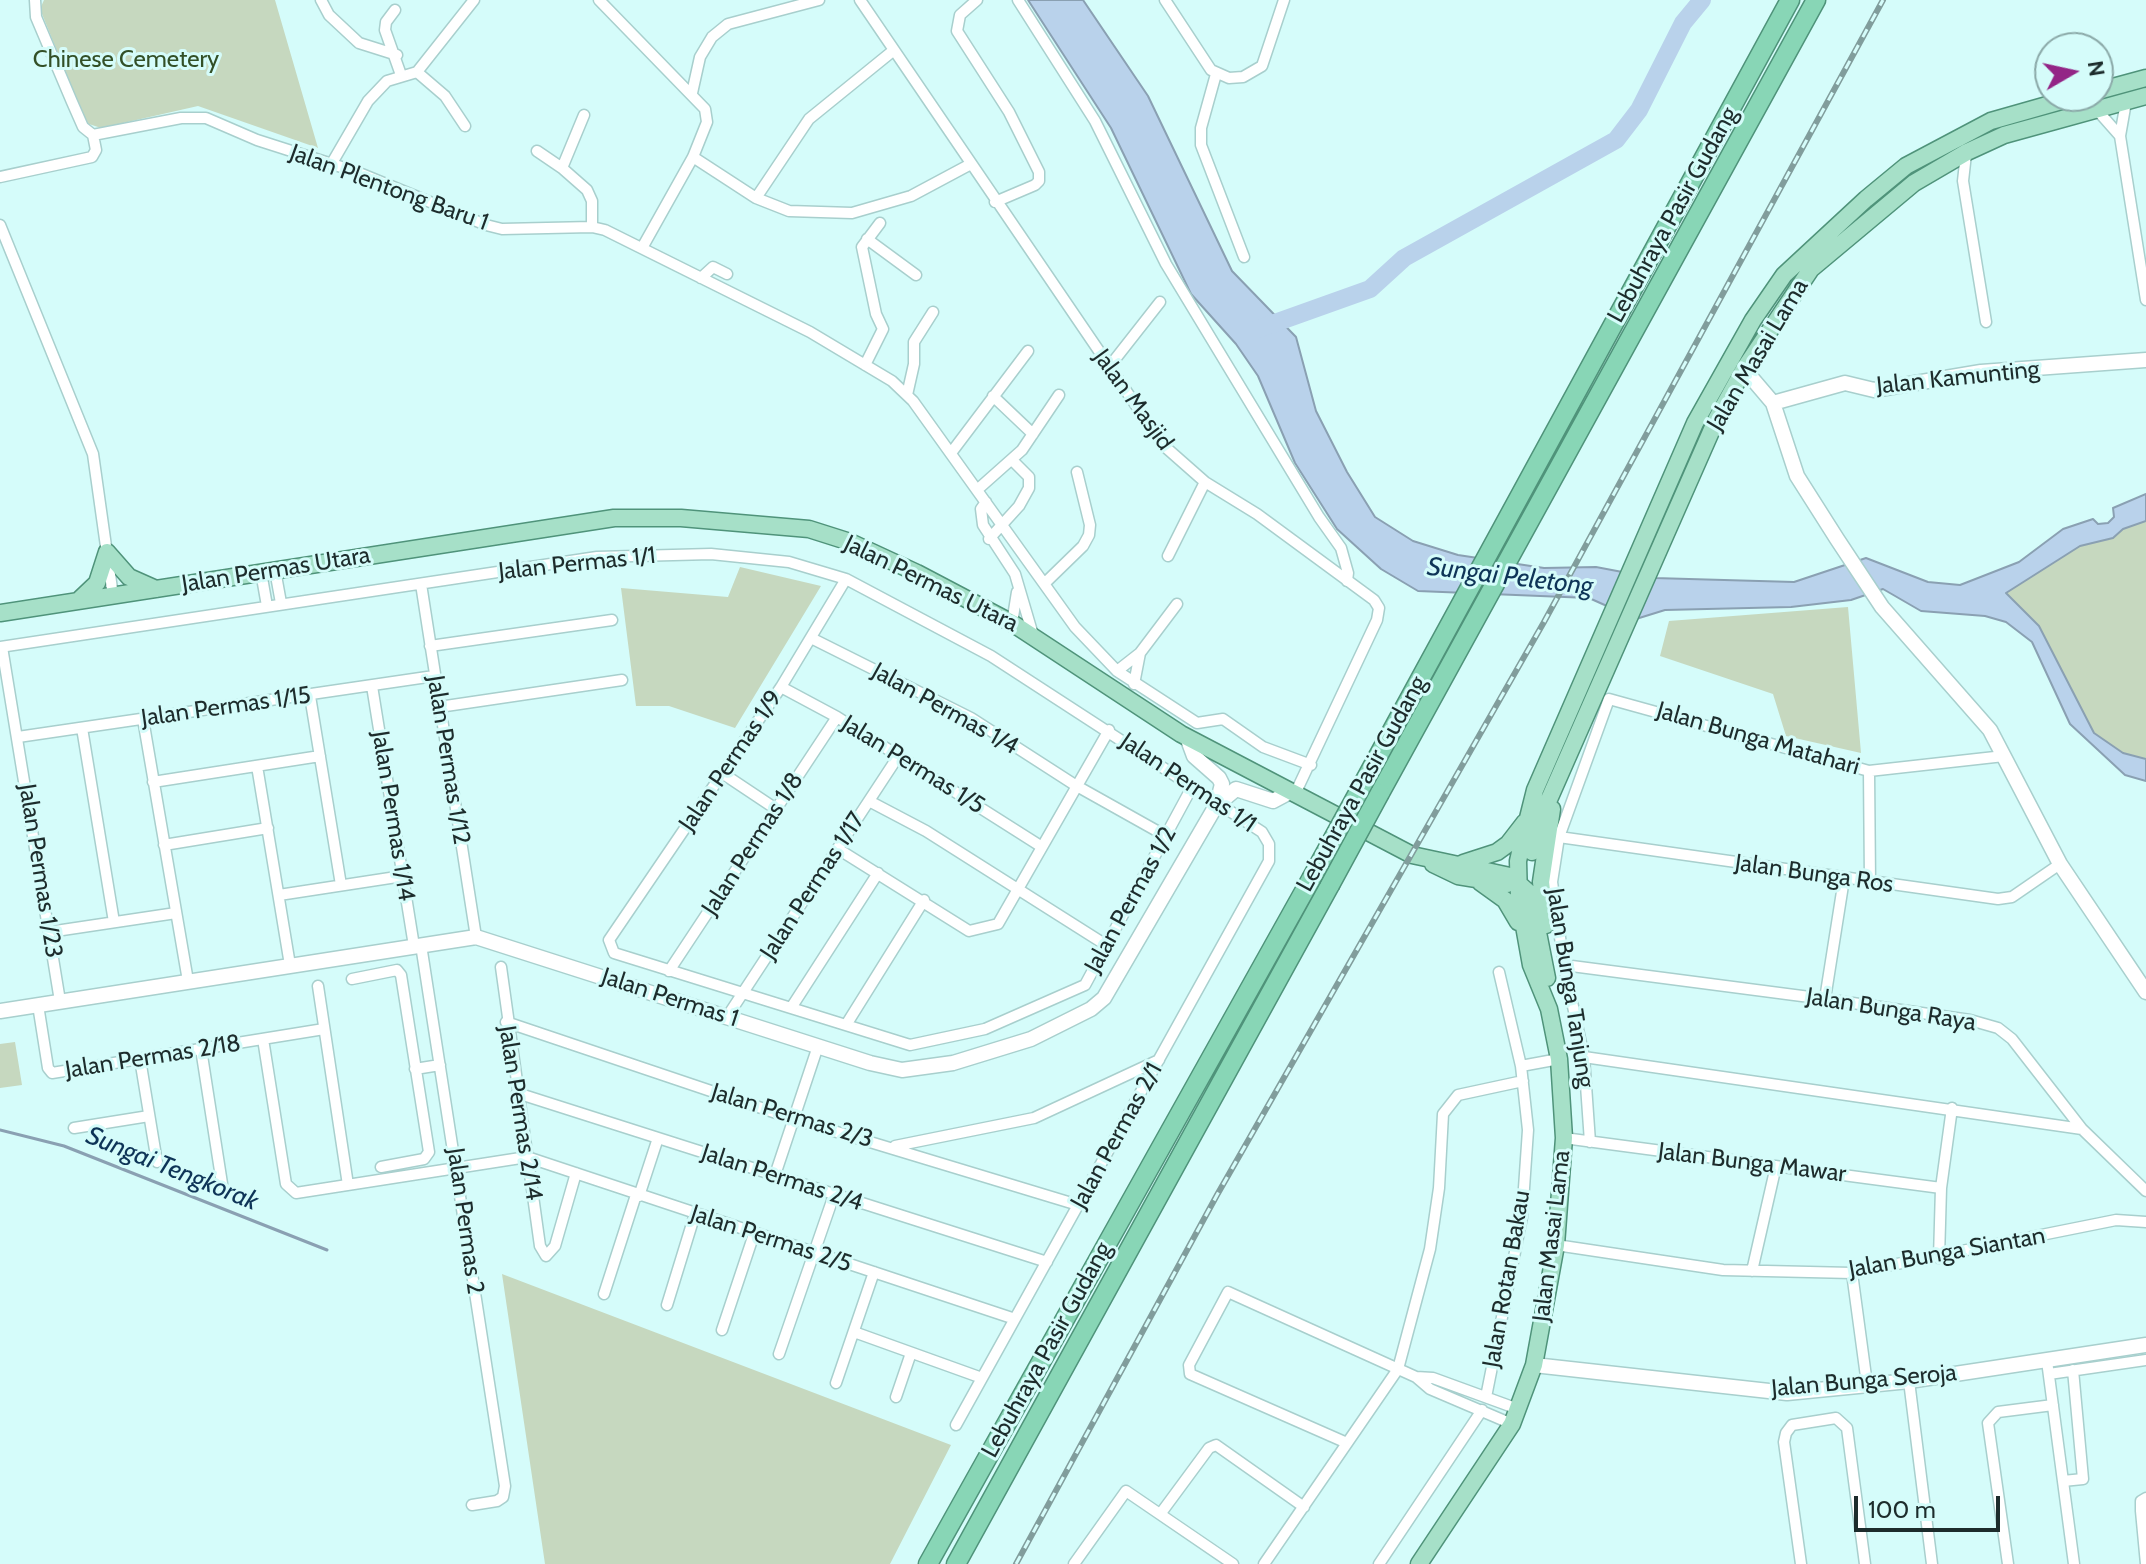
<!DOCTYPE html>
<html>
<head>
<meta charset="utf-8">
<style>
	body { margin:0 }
	#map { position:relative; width:2146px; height:1564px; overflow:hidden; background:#d5fcfa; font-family:Cabin,sans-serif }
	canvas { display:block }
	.north { position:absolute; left:2034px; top:32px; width:80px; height:80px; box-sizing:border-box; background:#d5fcfa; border:2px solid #8ba9a8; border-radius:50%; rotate:81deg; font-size:22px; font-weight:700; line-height:32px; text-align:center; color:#1d2c2c }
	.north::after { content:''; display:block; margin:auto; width:28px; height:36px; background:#932586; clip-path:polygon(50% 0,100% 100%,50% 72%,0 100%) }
	.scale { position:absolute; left:1854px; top:1496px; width:146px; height:36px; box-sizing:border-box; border:4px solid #1d2c2c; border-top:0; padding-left:10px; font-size:24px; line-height:28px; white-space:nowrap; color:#1d2c2c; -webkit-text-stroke:6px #d5fcfa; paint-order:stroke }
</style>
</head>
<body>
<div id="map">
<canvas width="2146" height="1564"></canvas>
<div class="north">N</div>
<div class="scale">100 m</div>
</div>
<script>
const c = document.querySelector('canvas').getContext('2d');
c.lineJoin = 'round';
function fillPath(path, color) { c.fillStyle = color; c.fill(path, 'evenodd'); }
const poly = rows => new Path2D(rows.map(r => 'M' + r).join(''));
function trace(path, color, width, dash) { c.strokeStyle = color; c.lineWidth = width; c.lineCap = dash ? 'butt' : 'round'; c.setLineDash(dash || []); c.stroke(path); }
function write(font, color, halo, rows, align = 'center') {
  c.font = font + ' Cabin,sans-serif'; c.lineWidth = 6; c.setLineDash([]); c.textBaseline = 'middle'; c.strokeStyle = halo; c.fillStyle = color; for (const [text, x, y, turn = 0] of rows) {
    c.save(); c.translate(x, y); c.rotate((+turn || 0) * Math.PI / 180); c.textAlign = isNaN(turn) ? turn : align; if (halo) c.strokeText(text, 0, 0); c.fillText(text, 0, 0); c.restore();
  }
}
fillPath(poly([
	[44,0,275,0,318,148,198,106,101,128,86,123,40,9],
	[2146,521,2146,759,2123,753,2094,733,2039,626,2006,593,2080,546,2113,538,2123,529],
	[740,567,821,586,735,728,669,706,636,706,621,588,728,597],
	[1848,607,1861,753,1786,736,1773,694,1660,656,1669,621],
	[15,1042,22,1085,0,1088,0,1044],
	[502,1274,951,1445,890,1564,545,1564]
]), '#c6d8bf');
const water = poly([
	[1028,0,1083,0,1148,96,1232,271,1296,337,1316,411,1347,472,1375,517,1413,541,1458,555,1544,568,1596,567,1654,578,1794,582,1866,558,1928,582,1960,585,2019,562,2063,529,2093,519,2098,524,2108,523,2114,517,2113,508,2146,494,2146,521,2123,529,2113,538,2080,546,2006,593,2039,626,2094,733,2123,753,2146,759,2146,781,2125,775,2070,724,2032,642,2006,622,1985,616,1921,611,1883,589,1851,600,1791,607,1665,610,1636,619,1589,598,1418,591,1381,569,1337,529,1295,463,1258,376,1236,344,1191,294,1111,128,1028,0]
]);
fillPath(water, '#b9d2eb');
trace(water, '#8aa0b2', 2);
trace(poly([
	[0,1130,64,1146,327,1250]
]), '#8aa0b2', 3);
trace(poly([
	[1258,329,1370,289,1404,258,1616,140,1639,110,1683,23,1702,0]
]), '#b9d2eb', 18);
const minor = poly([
	[35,0,36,17,72,102,83,127,93,135,181,118,206,118,257,140,357,172,486,225,502,229,592,227,605,230,810,332,892,381,913,401,1075,627,1117,671,1197,723,1223,719,1263,747,1311,765],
	[321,0,329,15,359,43,397,55],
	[599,0,705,109,707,122,693,157,642,248],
	[860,0,1163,445,1205,482,1257,514,1374,600,1379,608,1377,620,1294,796],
	[977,0,960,15,957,31,1009,112,1039,172,1039,181,1035,185,995,202],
	[1018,0,1095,121,1166,264,1319,517,1341,548,1348,573,1347,581],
	[1165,0,1211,70,1229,78,1243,77,1262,66,1284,0],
	[395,10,386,22,385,30,401,75],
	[417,72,474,0],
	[417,72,445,96,465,126],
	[1216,74,1201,128,1201,145,1244,257],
	[692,93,700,57,712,37,728,24,819,0],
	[2126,102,2120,136,2146,300],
	[2097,110,2120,136],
	[584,115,562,168,587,190,592,201,592,227],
	[537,151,562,168],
	[1966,154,1963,181,1986,322],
	[693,157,756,198,809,119,894,50],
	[332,163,368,101,387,81,417,72],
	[0,177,92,157,96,150,93,135],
	[756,198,789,211,852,213,911,196,969,165],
	[0,225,93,454,113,596],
	[867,239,916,275],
	[701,278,713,267,727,274],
	[865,365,883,329,876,314,862,247,880,223],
	[1109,367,1160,302],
	[907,395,914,364,914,342,933,312],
	[993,396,1033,434],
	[951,453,1028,351],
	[977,490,1022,450,1059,395],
	[986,502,981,509,983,525,1015,574,1033,635],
	[989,539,1019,506,1029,488,1029,477,1012,460],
	[1168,556,1205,482],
	[275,570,281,603],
	[261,572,267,606],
	[846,579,781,687,609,940,614,953,910,1045,985,1029,1085,985,1192,787],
	[1045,583,1083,546,1089,535,1090,525,1077,472],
	[421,584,476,937],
	[1012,623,1017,592],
	[811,638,971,718,1075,785,1166,836],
	[430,646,612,620],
	[0,647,597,557,711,554,789,562,846,579,991,656,1262,832,1269,844,1269,861,956,1425],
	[2,647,60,1001],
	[1117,671,1140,653,1177,604],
	[1134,684,1140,653],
	[372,686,414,946],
	[781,687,837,717,1042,847],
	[310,696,341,885],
	[439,707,622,680],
	[143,719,188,981],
	[82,728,114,922],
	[18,737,434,676],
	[257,766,290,965],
	[1869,771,1870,882],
	[722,773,776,809],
	[153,782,320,756],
	[869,801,926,831,1106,945],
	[1559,837,1998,899,2012,897,2060,864],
	[164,845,268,828],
	[838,849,969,931,998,924,1109,730],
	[279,895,403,876],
	[49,932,176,913],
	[421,945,505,1486,503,1497,497,1501,472,1505],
	[1564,965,1825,999,1970,1020,1998,1028,2012,1039,2082,1129,2146,1191],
	[501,967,540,1246,546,1256,555,1246,576,1173],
	[669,971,837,717],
	[352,979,397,970,401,975,429,1152,424,1159,381,1167],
	[318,986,348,1185],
	[1825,999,1844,879],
	[38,1005,48,1068,52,1073,324,1029],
	[791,1008,878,873],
	[727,1017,899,755],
	[506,1022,794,1119,1078,1205],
	[846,1025,924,900],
	[263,1039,286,1184,296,1193,527,1157,1015,1319],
	[201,1049,223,1190],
	[1584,1057,2082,1129],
	[140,1059,157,1162],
	[1521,1066,1559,1059],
	[415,1069,440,1065],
	[517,1093,1047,1262],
	[74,1128,149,1116],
	[1564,1138,1941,1188],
	[1590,1142,1584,1057,1564,965,1552,882,1559,837,1609,699,1869,771,2004,756],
	[895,1146,1034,1118,1159,1060],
	[775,1175,818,1046],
	[639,1196,658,1138],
	[1556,1245,1723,1270,1852,1273,2116,1220,2146,1222],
	[1939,1258,1941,1188,1952,1108],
	[1752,1271,1776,1166],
	[1852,1273,1867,1384],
	[604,1294,636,1195],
	[667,1305,695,1214],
	[722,1330,754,1234],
	[854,1332,982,1378],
	[779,1354,834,1195],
	[2047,1361,2074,1564],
	[2049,1374,2146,1360],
	[1416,1377,1433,1378,1518,1409],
	[1909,1381,1932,1564],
	[836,1383,874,1272],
	[896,1397,911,1353],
	[1486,1397,1522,1217,1528,1130,1521,1066,1499,972],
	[1347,1443,1190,1374,1189,1365,1228,1292,1416,1377,1430,1389,1512,1424],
	[2063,1481,2083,1479,2073,1370],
	[1161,1513,1209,1448,1216,1445,1304,1507],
	[1074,1564,1126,1491,1233,1564],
	[1264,1564,1398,1369,1430,1249,1439,1188,1443,1114,1458,1095,1523,1081],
	[1379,1564,1482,1410],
	[1801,1564,1784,1442,1786,1433,1792,1425,1836,1418,1847,1428,1865,1564],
	[2008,1564,1988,1423,1998,1412,2053,1405],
	[2146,1564,2141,1511,2141,1501,2146,1498]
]);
const tertiary = poly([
	[1744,369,1773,403,1797,476,1837,539,1882,607,1990,730,2060,864,2146,992],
	[1773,403,1845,383,1874,390,1981,372,2146,360],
	[1218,804,1236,789,1273,801,1288,793],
	[0,1011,476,937,870,1063,902,1070,953,1063,1031,1039,1091,1009,1104,998,1217,804,1222,784,1219,778,1194,756,1187,737],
	[1534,1365,1787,1393,1909,1381,2146,1345]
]);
const primary = poly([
	[2098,91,2146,78],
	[107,552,129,577,156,589],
	[78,601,97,583,107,552],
	[0,613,614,518,681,518,809,529,850,542,917,573,1012,623,1181,734,1412,855,1510,876,1527,891,1532,902,1547,978],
	[1532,852,1547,804,1717,418,1744,369,1811,269,1914,183,1967,152,2004,135,2146,96],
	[1463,863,1497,852,1508,844,1525,822],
	[1433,864,1458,876,1507,884],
	[1480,882,1505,900,1518,922],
	[1546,925,1541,882,1552,809],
	[1419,1564,1512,1424,1534,1365,1556,1245,1564,1138,1559,1059,1549,1009,1531,965,1519,898,1518,861,1528,818,1535,790,1695,423,1753,320,1784,275,1866,199,1906,166,1991,121,2079,96]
]);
const trunk = poly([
	[1364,782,1790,0],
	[1380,793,1816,0],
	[928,1564,1311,879],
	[956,1564,1330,885]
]);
trace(minor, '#a8cfcd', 13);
trace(tertiary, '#a8cfcd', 17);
trace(primary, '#4f937a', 19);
trace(trunk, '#4f937a', 21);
trace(minor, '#fff', 10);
trace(tertiary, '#fff', 14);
trace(primary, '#a6e0c8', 16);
trace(trunk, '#88d6b6', 18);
const rail = poly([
	[1016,1564,1217,1195,1544,622,1883,0]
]);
trace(rail, '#819d9c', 6);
trace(rail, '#d5fcfa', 3, [9]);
const trunkBridge = poly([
	[1311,879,1364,782],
	[1330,885,1380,793]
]);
trace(trunkBridge, '#4f937a', 21, []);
trace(trunkBridge, '#88d6b6', 18);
write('24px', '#335027', '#d5fcfa', [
	["Chinese Cemetery",126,60]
]);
write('24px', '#1d2c2c', '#d5fcfa', [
	["Jalan Plentong Baru 1",389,188,20],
	["Lebuhraya Pasir Gudang",1673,215,-61],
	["Jalan Masai Lama",1758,355,-59],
	["Jalan Kamunting",1958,378,-6],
	["Jalan Masjid",1133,400,54],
	["Jalan Permas 1/1",577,564,-6],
	["Jalan Permas Utara",276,570,-9],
	["Jalan Permas Utara",931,584,26],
	["Jalan Permas 1/15",226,707,-8],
	["Jalan Permas 1/4",945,709,29],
	["Jalan Bunga Matahari",1758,739,16],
	["Jalan Permas 1/12",448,760,81],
	["Jalan Permas 1/9",731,761,-56],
	["Jalan Permas 1/5",913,765,32],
	["Jalan Permas 1/1",1188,783,34],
	["Lebuhraya Pasir Gudang",1362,784,-61],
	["Jalan Permas 1/14",393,816,81],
	["Jalan Permas 1/8",753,844,-57],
	["Jalan Permas 1/23",40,871,81],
	["Jalan Bunga Ros",1814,874,8],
	["Jalan Permas 1/17",813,886,-57],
	["Jalan Permas 1/2",1131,900,-61],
	["Jalan Bunga Tanjung",1570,988,81],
	["Jalan Permas 1",670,998,18],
	["Jalan Bunga Raya",1891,1010,9],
	["Jalan Permas 2/18",153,1057,-9],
	["Jalan Permas 2/14",520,1113,81],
	["Jalan Permas 2/3",792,1116,17],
	["Jalan Permas 2/1",1117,1136,-61],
	["Jalan Bunga Mawar",1752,1163,7],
	["Jalan Permas 2/4",782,1178,18],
	["Jalan Permas 2",465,1221,82],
	["Jalan Masai Lama",1552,1236,-83],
	["Jalan Permas 2/5",771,1239,18],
	["Jalan Bunga Siantan",1947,1253,-10],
	["Jalan Rotan Bakau",1507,1279,-80],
	["Lebuhraya Pasir Gudang",1047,1350,-61],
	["Jalan Bunga Seroja",1864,1381,-5]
]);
write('italic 26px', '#0e3457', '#d5fcfa', [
	["Sungai Peletong",1510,577,7],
	["Sungai Tengkorak",172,1169,22]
]);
</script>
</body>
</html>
